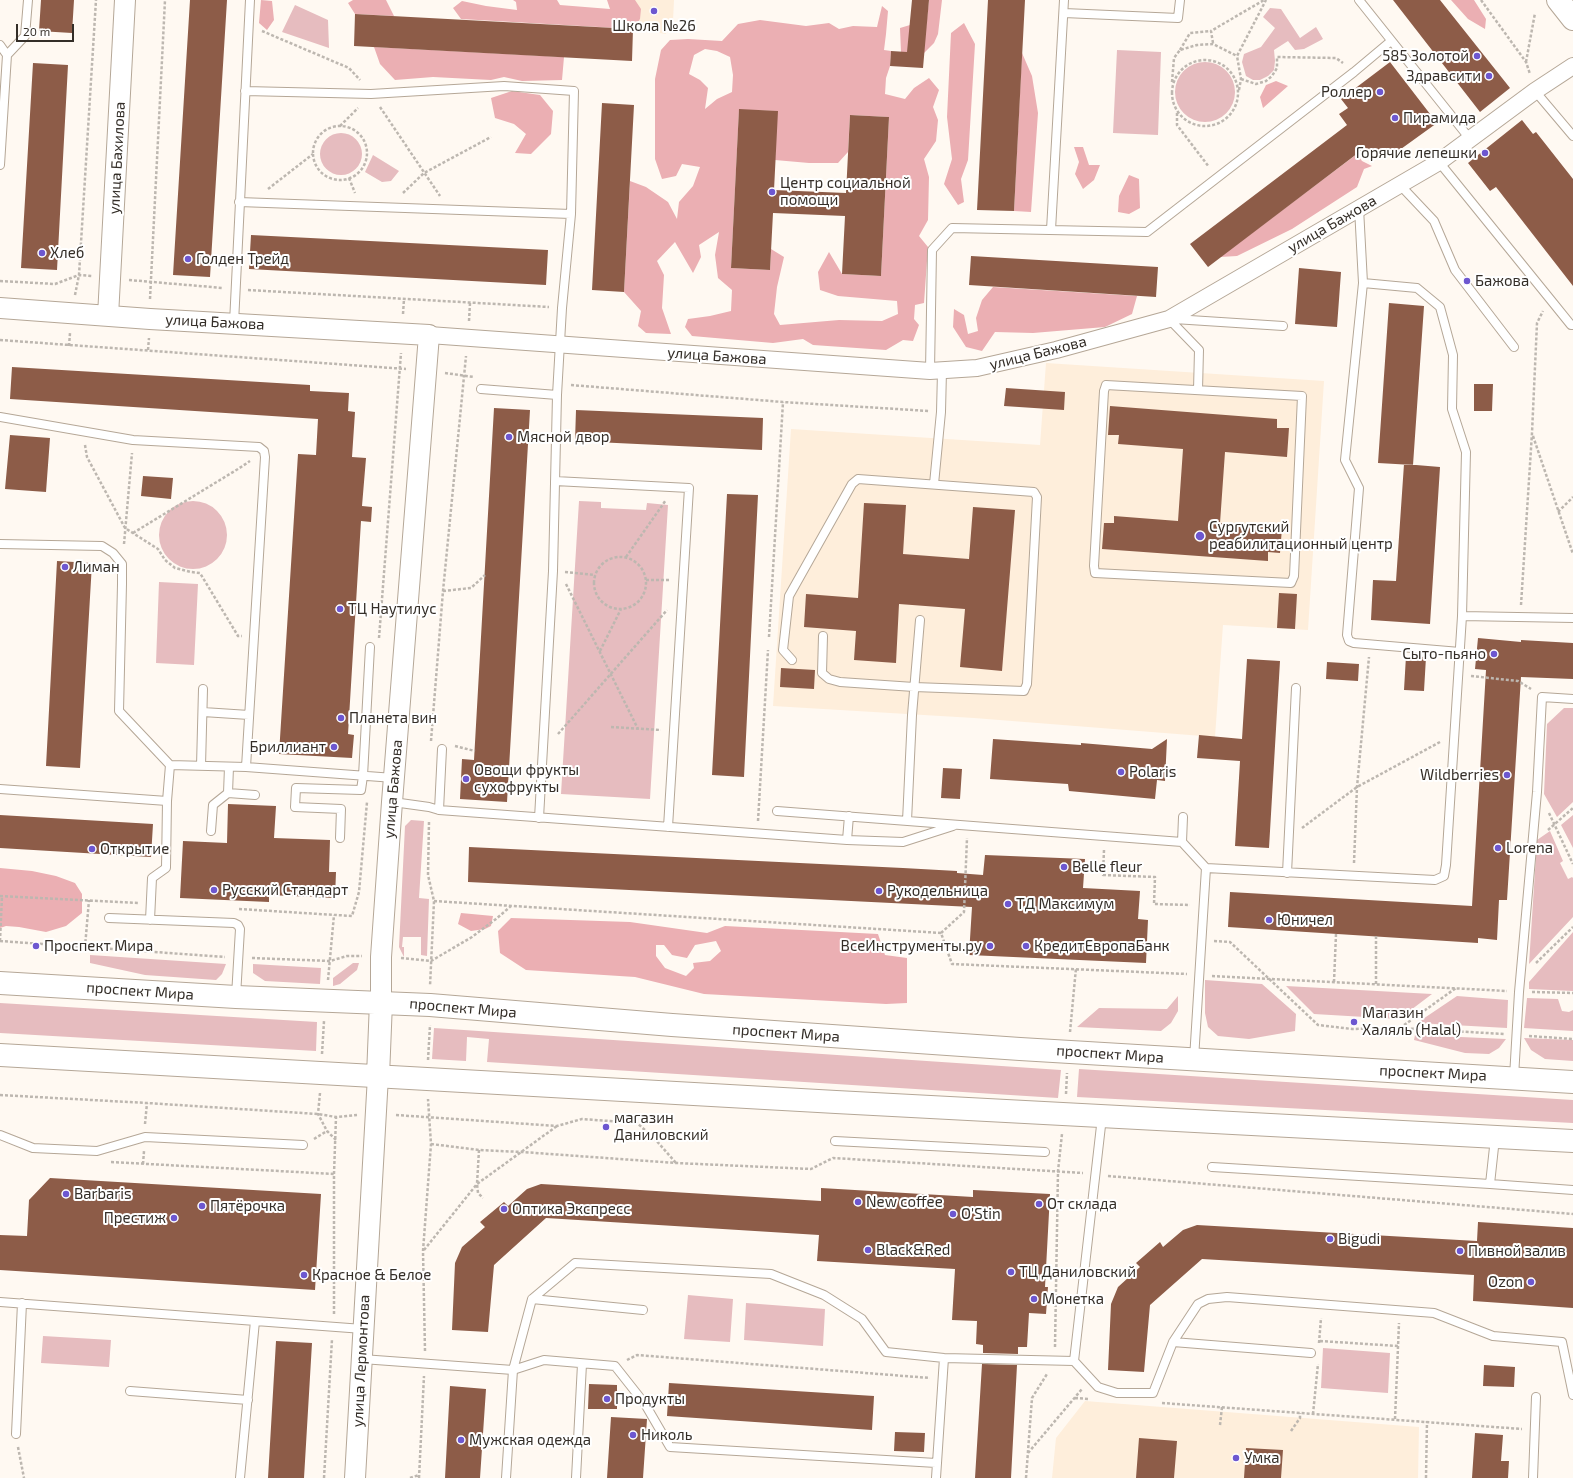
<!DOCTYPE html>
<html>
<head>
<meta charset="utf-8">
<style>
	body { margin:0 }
	#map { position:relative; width:1573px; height:1478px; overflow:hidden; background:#fff9f2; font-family:"Exo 2",sans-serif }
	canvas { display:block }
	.scale { position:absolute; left:16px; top:24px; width:58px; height:18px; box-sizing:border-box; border:2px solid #342e28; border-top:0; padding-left:5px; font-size:12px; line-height:14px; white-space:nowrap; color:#342e28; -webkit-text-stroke:3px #fff; paint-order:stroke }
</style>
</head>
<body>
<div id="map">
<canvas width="1573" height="1478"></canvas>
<div class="scale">20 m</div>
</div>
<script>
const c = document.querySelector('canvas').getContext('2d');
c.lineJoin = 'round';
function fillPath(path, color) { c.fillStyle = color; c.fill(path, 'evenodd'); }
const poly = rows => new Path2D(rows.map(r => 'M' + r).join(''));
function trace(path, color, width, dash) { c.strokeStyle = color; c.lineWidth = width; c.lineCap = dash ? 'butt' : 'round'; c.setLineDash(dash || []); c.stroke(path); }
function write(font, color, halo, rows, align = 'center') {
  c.font = font + ' "Exo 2",sans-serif'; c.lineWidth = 4; c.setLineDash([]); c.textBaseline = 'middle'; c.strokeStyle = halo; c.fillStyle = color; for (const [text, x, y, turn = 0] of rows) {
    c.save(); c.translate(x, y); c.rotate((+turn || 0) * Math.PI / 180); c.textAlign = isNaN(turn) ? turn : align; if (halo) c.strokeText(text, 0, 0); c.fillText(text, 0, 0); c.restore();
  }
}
fillPath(poly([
	[612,0,674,0,673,21,667,21,666,34,633,29,635,1],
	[1046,363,1324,381,1308,630,1223,625,1215,737,974,718,773,706,791,429,1040,445],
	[1085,1401,1419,1427,1418,1478,1052,1478,1056,1438]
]), '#feeedb');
fillPath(poly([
	[295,5,328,20,329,48,282,32],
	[1270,8,1281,9,1300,38,1316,27,1323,39,1304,49,1295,50,1288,41,1274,50,1275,61,1274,70,1268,76,1260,80,1253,80,1246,76,1242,62,1244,54,1261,47,1275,28,1263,17],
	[1117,50,1161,52,1158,135,1113,133],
	'1175 92a30 30 0 1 1 60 0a30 30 0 1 1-60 0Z',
	'320 154a21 21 0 1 1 42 0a21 21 0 1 1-42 0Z',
	[373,155,399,171,391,181,382,182,365,172],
	'159 535a34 34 0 1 1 68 0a34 34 0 1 1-68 0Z',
	[579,501,601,502,601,508,646,510,647,503,668,505,650,799,561,794],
	[159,582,198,584,194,665,156,663],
	[1564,708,1573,708,1573,802,1557,817,1544,794,1547,724],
	[1573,815,1573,848,1561,825],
	[411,820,424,821,419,898,429,899,427,956,421,955,421,937,403,937,402,947,404,947,404,957,399,947,405,826],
	[1550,831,1563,861,1560,863,1568,879,1572,877,1573,878,1573,917,1529,964,1537,840],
	[1573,932,1573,991,1529,989,1529,982],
	[90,955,226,964,222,974,216,980,145,975,90,963],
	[353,963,359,963,357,970,340,984,333,986,333,978],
	[253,964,321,968,320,984,265,981,253,973],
	[1205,980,1262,984,1296,1014,1295,1031,1249,1039,1218,1036,1208,1027,1205,1013],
	[1286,986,1432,994,1399,1019,1314,1014],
	[1178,996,1178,1011,1171,1023,1161,1031,1077,1027,1099,1008,1167,1009],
	[1457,996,1508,1000,1507,1028,1417,1023],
	[1527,998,1558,999,1562,1011,1569,1012,1573,1010,1573,1031,1524,1028],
	[0,1003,317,1022,316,1051,0,1033],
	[434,1028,1061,1070,1058,1098,487,1062,489,1039,467,1037,466,1061,432,1059],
	[1415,1035,1506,1039,1499,1048,1489,1054,1465,1053,1414,1040],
	[1524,1038,1573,1040,1573,1061,1545,1059,1531,1050],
	[1079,1069,1573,1100,1573,1123,1077,1097],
	[688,1295,733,1299,730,1342,684,1339],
	[746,1303,825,1309,823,1346,744,1340],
	[43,1336,111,1340,109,1367,41,1363],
	[1323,1348,1390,1353,1388,1393,1321,1388]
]), '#e6bcbf');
fillPath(poly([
	[261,0,272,1,274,20,267,30,259,23],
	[353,0,386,0,394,16,355,14,348,3],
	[513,0,557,0,560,5,610,9,607,0,635,0,641,9,640,19,633,29,461,19,453,8,462,1,486,6,517,10,516,2],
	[929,0,942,0,938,34,934,43,924,53,901,52,900,28,910,25,926,27],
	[1451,0,1474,0,1486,19,1485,29,1468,19],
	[882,6,888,11,886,34,884,50,891,51,890,66,886,78,885,94,905,99,914,88,929,78,939,90,933,107,938,120,936,141,924,159,929,177,928,220,919,236,928,247,924,303,915,305,914,319,919,325,913,341,903,340,886,350,813,345,803,339,773,343,692,336,685,327,688,319,710,316,731,311,732,290,718,278,715,255,719,232,699,245,701,257,693,273,675,242,657,261,664,275,662,308,671,334,646,333,638,326,641,311,624,292,630,181,646,187,668,202,677,219,679,202,693,186,700,167,682,164,676,176,662,179,655,159,655,79,661,50,670,40,688,39,722,41,738,24,760,20,806,26,829,23,839,29,853,26,877,27],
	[705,49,717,51,730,57,733,75,732,92,717,99,705,109,708,88,700,80,689,74,694,55],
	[739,110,777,111,775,160,809,163,838,163,848,152,850,115,889,117,881,276,842,274,829,252,818,272,820,290,838,296,897,301,898,314,882,321,839,320,780,325,774,314,777,287,784,257,771,249,770,270,731,268],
	[964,23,975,44,968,160,961,179,964,202,958,205,944,184,952,159,947,117,951,33],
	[374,47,564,57,562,80,522,81,504,77,491,80,433,77,395,80,380,64],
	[1022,53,1032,76,1038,113,1031,212,1014,211],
	[1276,81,1288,86,1263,108,1260,97,1266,85],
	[512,91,540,95,553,111,551,134,531,154,515,153,526,134,514,124,495,118,491,98],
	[1074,147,1083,147,1089,165,1100,165,1094,180,1083,189,1075,174,1079,162],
	[1357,154,1362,161,1372,166,1364,169,1357,187,1292,229,1237,256,1220,257],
	[1129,175,1139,179,1140,208,1129,214,1118,212,1119,196],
	[993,287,1137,296,1132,314,1105,327,1033,333,995,332,982,351,966,347,953,327,954,309,964,315,968,334,978,331,976,318,982,300],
	[0,868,32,871,56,876,75,883,82,894,82,913,66,926,46,932,19,927,6,926,0,928],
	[461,913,493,916,491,926,485,929,471,931,458,924],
	[511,918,630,922,707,933,725,926,878,934,885,955,907,958,907,1003,886,1004,704,994,635,977,526,970,500,953,498,931],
	[716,941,721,951,710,961,693,963,694,968,686,976,665,968,656,956,656,945,664,945,672,955,687,958,695,945]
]), '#ebafb3');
fillPath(poly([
	[41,0,74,0,72,33,39,31],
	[190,0,227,0,210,277,173,275],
	[912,0,929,0,923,68,890,66,891,51,907,52],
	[988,0,1025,0,1014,211,977,210],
	[1393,0,1440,0,1510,88,1480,112],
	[355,14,633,29,632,61,354,46],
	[1390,62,1437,123,1394,154,1362,150,1208,267,1190,244,1347,125,1339,114,1348,108,1341,99],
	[33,63,68,65,57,270,21,268],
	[602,103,634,105,624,292,592,290],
	[739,109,778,111,774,190,846,193,850,115,889,117,881,276,842,274,845,216,773,213,770,270,731,268],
	[1522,120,1533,134,1536,132,1573,179,1573,286,1496,187,1490,191,1468,163],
	[251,235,548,250,546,285,249,269],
	[971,256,1158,267,1156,297,969,285],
	[1299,268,1341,272,1337,327,1295,324],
	[1389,303,1424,306,1413,465,1378,463],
	[12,367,310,385,310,391,349,393,348,411,355,412,352,457,366,458,362,506,372,507,371,522,361,521,348,734,354,735,352,758,279,754,298,454,316,455,318,419,10,399],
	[1474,384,1493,384,1492,411,1474,411],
	[1006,388,1065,392,1064,410,1004,406],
	[1110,406,1277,419,1277,428,1289,428,1287,457,1225,452,1220,523,1282,528,1280,553,1268,552,1268,561,1102,549,1104,523,1114,523,1114,516,1178,521,1183,449,1118,444,1119,435,1108,435],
	[494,408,530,410,507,802,460,799,462,759,474,760],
	[576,410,763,418,762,450,575,441],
	[10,435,50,438,46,492,5,489],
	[1404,464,1440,467,1430,624,1371,620,1373,580,1396,581],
	[143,476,173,478,171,499,141,496],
	[727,494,758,495,744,777,712,775],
	[864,503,906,505,903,554,969,559,973,507,1015,510,1002,671,960,667,965,609,899,604,896,663,854,660,856,631,804,627,806,594,858,598],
	[57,561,92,563,80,768,46,766],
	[1279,593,1297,594,1295,629,1277,628],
	[1478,638,1521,642,1521,640,1573,643,1573,679,1521,677,1507,900,1499,900,1497,940,1478,938,1478,943,1228,927,1230,892,1472,906,1486,670,1475,669],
	[1406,656,1426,657,1424,691,1404,690],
	[1247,659,1280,661,1269,848,1235,846,1240,761,1197,758,1199,735,1242,739],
	[1327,662,1359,664,1358,681,1326,679],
	[781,668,815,670,814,689,780,687],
	[993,739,1081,745,1081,743,1152,749,1167,739,1165,781,1157,780,1155,799,1069,791,1068,784,990,779],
	[943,768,962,769,960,799,941,798],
	[228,804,276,806,274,838,330,840,329,872,336,872,335,898,269,895,269,902,180,898,183,841,227,843],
	[0,815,153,824,151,857,0,848],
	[469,847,903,868,957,871,957,873,983,875,985,855,1085,859,1083,888,1140,891,1138,919,1148,920,1146,963,969,955,972,907,468,882],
	[50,1178,321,1194,315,1290,0,1270,0,1235,27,1236,29,1200],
	[541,1184,821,1201,821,1188,973,1197,973,1190,1050,1194,1045,1287,1048,1287,1046,1314,1029,1313,1027,1347,1018,1347,1018,1354,983,1353,983,1345,976,1344,977,1321,952,1320,955,1269,817,1261,819,1235,546,1218,494,1265,488,1332,452,1330,455,1263,462,1247,485,1227,480,1222,504,1202,508,1206,527,1189],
	[1478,1222,1573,1228,1573,1308,1473,1301,1474,1275,1202,1259,1150,1305,1144,1372,1108,1370,1111,1304,1118,1287,1140,1267,1136,1263,1160,1242,1163,1247,1183,1230,1197,1225,1477,1241],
	[276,1341,312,1343,304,1478,268,1478],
	[982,1364,1017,1365,1011,1478,975,1478],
	[1484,1365,1515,1367,1514,1387,1483,1386],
	[669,1383,874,1396,872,1430,667,1416],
	[589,1384,617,1385,617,1409,588,1409],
	[450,1386,486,1389,480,1478,445,1478],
	[611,1417,647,1419,643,1478,607,1478],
	[895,1432,925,1433,924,1452,894,1451],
	[1475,1433,1503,1435,1501,1461,1509,1461,1508,1478,1472,1478],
	[1139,1438,1177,1441,1174,1478,1136,1478],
	[1246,1448,1283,1450,1281,1478,1244,1478]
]), '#8d5c48');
const service = poly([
	[1359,0,1470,139],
	[1064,13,1178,18,1180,0],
	[0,45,7,55],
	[245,91,371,94,504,86,574,91,571,214,562,308,557,395,553,571,539,818],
	[1535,91,1573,136],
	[1439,162,1550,299,1571,325,1573,325],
	[0,165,7,55,25,36,28,0],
	[1400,185,1434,221,1455,270,1514,347],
	[239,202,571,214],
	[1359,208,1363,283,1345,460,1359,488,1347,635,1349,641,1354,643,1460,652],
	[1051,230,1064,0],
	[1169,319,1199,350,1198,390],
	[1174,319,1283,326],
	[234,323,250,0],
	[930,371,932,250,952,228,1147,232,1354,72,1391,41],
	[1106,385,1302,396,1294,576,1291,583,1095,573,1094,566,1104,391,1106,385],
	[481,389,557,395],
	[0,417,133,440,259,447,264,451,265,457,246,767],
	[555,481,689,488,668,827],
	[934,484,941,412,942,371],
	[0,544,102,546,113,553,122,564,122,584,119,711,170,765],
	[1462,616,1573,618],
	[792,660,783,650,789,596,852,484,858,479,1034,492,1037,497,1027,684,1024,691,914,687,840,682,829,679,822,673,823,636],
	[203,712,249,715],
	[201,766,203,689],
	[0,789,167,801,170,765,246,767,394,778],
	[228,793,229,767],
	[393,802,429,807,439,810,847,840,903,842,953,826],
	[439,810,442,749],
	[777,811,1182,842,1206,868,1435,880,1444,876,1446,865,1462,616,1466,452,1452,409,1453,355,1440,307,1417,288,1363,283],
	[907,821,912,715,920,620],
	[211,831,213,805,228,793,255,795],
	[340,838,341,809,295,807,296,788,361,790,363,776,370,647],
	[847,840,849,816],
	[1182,842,1183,817],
	[1287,873,1296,688],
	[109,918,234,923,238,925,240,929,236,996],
	[150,920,152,878,166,868,167,801],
	[1194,1059,1206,868],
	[1514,1077,1519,992,1537,792,1542,697,1573,699],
	[0,1135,33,1148,97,1151,145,1137,303,1145],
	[835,1141,1045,1152],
	[1212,1167,1490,1184,1495,1138],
	[1490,1184,1573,1190],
	[532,1299,643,1310],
	[0,1302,363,1329],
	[1173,1342,1311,1353],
	[362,1359,513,1370,544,1360,615,1366,645,1404,670,1447,936,1463],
	[1074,1361,1102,1117],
	[130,1391,248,1400],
	[16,1434,22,1303],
	[240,1478,255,1321],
	[506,1478,513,1370,532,1299,575,1263,771,1274,824,1295,862,1319,886,1352,944,1358,1074,1361,1098,1387,1117,1393,1153,1393,1173,1342,1198,1304,1208,1299,1227,1297,1434,1313,1493,1336,1562,1342,1573,1395],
	[576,1478,582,1364],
	[936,1478,944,1358],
	[1533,1478,1536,1397]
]);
const minor = poly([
	[429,335,930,371,977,368,1056,350,1169,319,1439,162,1535,91,1573,66]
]);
const tertiary = poly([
	[0,308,150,319,429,335,392,802,381,957,381,1002],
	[108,316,125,0],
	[355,1478,378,1076]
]);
const primary = poly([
	[1558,0,1573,19],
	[0,983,236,997,430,1005,672,1025,1020,1049,1573,1082],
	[0,1055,836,1102,1573,1141],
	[378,1076,381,1002]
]);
trace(service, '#b5a797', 10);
trace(minor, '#b5a797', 18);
trace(tertiary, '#b5a797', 22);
trace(primary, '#b5a797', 24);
trace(poly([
	[1481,0,1526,62,1530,74],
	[262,31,349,68,360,80],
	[1213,43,1211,31,1264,0],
	[1180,50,1190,33,1211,31],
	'1172 93a33 33 0 1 1 66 0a33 33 0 1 1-66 0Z',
	[1526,62,1535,13],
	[1241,79,1256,84,1266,81,1272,76,1277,68,1277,57,1336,58,1343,63],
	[1172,82,1174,58,1180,50,1197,45,1213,44,1237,56],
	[1239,90,1241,79,1237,56,1266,0],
	[380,107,440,196],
	[1177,113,1177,125,1209,167],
	[340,126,358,108],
	'313 153a27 27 0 1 1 54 0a27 27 0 1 1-54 0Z',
	[349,178,355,193],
	[268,189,313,154],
	[403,193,424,173,491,137],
	[129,280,223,288],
	[0,281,55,284,79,275,92,276],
	[248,290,549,307],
	[75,295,79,275,96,0],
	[150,299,165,0],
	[403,314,404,299],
	[469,321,470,303],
	[0,340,406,369],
	[69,346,70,333],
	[148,350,149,338],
	[445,373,474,377],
	[571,385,783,402,929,411],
	[1533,436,1573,554],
	[85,445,87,457,125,528,158,549,165,560,175,568,191,572,200,573,238,636,242,636],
	[1558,512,1573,497],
	[133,533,238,469,250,461],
	[124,544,132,453],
	[626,557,666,500],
	'594 583a26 26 0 1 1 52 0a26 26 0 1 1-52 0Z',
	[565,572,595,575],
	[646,580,669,580],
	[566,584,638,729],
	[443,591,471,588,485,575],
	[1521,605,1532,433,1537,323,1543,311],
	[769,637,783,402],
	[379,638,401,353],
	[600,651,621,609],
	[1471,676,1518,681,1531,689],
	[611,727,661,730],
	[558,734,667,610],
	[431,741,443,591,466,356],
	[455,746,475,751],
	[1549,813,1573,864],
	[758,821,768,650],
	[429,822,428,875,434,901,430,986],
	[1302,828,1357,787,1440,742],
	[1548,830,1573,808],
	[1104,850,1103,875,1155,877,1154,904,1190,905],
	[1354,863,1357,787,1369,657],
	[0,896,138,903],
	[434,901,941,933,952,964,1187,974],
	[239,909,352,916,359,892,367,802],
	[941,933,964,912,967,838],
	[0,941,225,957],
	[0,941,2,896],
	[1214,941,1230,942,1318,1025,1352,1029,1399,1028,1504,1034],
	[85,947,89,900],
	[252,958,330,961,347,956,362,956],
	[401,958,431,961,472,937,496,919,511,906],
	[1536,963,1573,927],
	[1212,976,1507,991],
	[328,980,334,915],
	[1334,982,1336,934],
	[1376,984,1376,936],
	[1532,992,1573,993],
	[1400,1028,1456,988],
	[1070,1032,1076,968],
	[1529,1036,1573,1039],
	[322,1054,324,1021],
	[428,1060,430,1025],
	[320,1093,318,1114,327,1131,336,1140],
	[1066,1094,1067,1073],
	[0,1095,147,1103,318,1114,336,1117,357,1115],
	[396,1115,557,1126,582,1119,637,1123,655,1139,676,1163],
	[145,1124,147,1103],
	[314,1139,327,1131],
	[431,1144,479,1150,522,1152,676,1163,811,1169,833,1158,1083,1173],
	[479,1150,477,1184,478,1193,483,1198],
	[111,1162,334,1174],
	[143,1164,144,1151],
	[1108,1176,1573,1214],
	[424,1250,477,1184,557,1126],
	[334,1314,334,1174,336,1117],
	[1320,1341,1398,1346],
	[1319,1343,1321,1318],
	[1055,1347,1058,1171,1062,1134],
	[425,1351,423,1251,431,1144,428,1099],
	[627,1360,637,1355,930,1378],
	[1075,1398,1089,1399],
	[1162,1403,1522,1429],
	[1313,1414,1318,1364],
	[1395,1419,1399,1323],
	[1220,1425,1222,1407],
	[1291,1431,1300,1418,1300,1413],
	[18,1447,24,1478],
	[1028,1453,1082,1389],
	[324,1478,332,1339],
	[410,1478,419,1475],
	[419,1478,424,1376],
	[1026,1478,1032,1398,1047,1374],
	[1426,1478,1427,1421]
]), '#bdb7b0', 2.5, [3, 2]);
trace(service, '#fff', 8);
trace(minor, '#fff', 16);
trace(tertiary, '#fff', 20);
trace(primary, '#fff', 22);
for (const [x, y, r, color] of [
	[654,11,4,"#6d57d0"],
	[1477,56,4,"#6d57d0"],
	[1489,76,4,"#6d57d0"],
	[1380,92,4,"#6d57d0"],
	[1395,118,4,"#6d57d0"],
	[1485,153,4,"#6d57d0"],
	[772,192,4,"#6d57d0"],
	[42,253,4,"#6d57d0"],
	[188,259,4,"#6d57d0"],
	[1467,281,4,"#6d57d0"],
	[509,437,4,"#6d57d0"],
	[1200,536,5,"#6d57d0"],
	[65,567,4,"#6d57d0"],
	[340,609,4,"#6d57d0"],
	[1494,654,4,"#6d57d0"],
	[341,718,4,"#6d57d0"],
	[334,747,4,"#6d57d0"],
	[1121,772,4,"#6d57d0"],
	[1507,775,4,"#6d57d0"],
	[466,779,4,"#6d57d0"],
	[1498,848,4,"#6d57d0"],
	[92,849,4,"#6d57d0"],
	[1064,867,4,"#6d57d0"],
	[214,890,4,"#6d57d0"],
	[879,891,4,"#6d57d0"],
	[1008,904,4,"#6d57d0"],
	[1269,920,4,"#6d57d0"],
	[36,946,4,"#6d57d0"],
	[990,946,4,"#6d57d0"],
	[1026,946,4,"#6d57d0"],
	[1354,1022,4,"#6d57d0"],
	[606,1127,4,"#6d57d0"],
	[66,1194,4,"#6d57d0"],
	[858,1202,4,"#6d57d0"],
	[1039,1204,4,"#6d57d0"],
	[202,1206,4,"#6d57d0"],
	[504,1209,4,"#6d57d0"],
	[953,1214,4,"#6d57d0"],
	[174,1218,4,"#6d57d0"],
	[1330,1239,4,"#6d57d0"],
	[868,1250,4,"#6d57d0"],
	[1460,1251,4,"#6d57d0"],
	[1011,1272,4,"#6d57d0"],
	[304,1275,4,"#6d57d0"],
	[1531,1282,4,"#6d57d0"],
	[1034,1299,4,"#6d57d0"],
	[607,1399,4,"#6d57d0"],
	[633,1435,4,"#6d57d0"],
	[461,1440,4,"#6d57d0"],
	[1236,1458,4,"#6d57d0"]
]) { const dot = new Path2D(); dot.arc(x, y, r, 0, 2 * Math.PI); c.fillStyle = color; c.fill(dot); trace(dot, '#fff', 1.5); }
write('15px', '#342e28', '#fff', [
	["Школа №26",654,26,"center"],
	["585 Золотой",1469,56,"right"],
	["Здравсити",1481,76,"right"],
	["Роллер",1372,92,"right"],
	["Пирамида",1403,118],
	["Горячие лепешки",1477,153,"right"],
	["Центр социальной",780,183],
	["помощи",780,200],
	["Хлеб",50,253],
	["Голден Трейд",196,259],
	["Бажова",1475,281],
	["Мясной двор",517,437],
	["Сургутский",1209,527],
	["реабилитационный центр",1209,544],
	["Лиман",73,567],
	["ТЦ Наутилус",348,609],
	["Сыто-пьяно",1486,654,"right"],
	["Планета вин",349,718],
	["Бриллиант",326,747,"right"],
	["Овощи фрукты",474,770],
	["сухофрукты",474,787],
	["Polaris",1129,772],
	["Wildberries",1499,775,"right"],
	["Lorena",1506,848],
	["Открытие",100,849],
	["Belle fleur",1072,867],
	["Русский Стандарт",222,890],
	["Рукодельница",887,891],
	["ТД Максимум",1016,904],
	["Юничел",1277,920],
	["Проспект Мира",44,946],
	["ВсеИнструменты.ру",982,946,"right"],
	["КредитЕвропаБанк",1034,946],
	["Магазин",1362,1013],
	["Халяль (Halal)",1362,1030],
	["магазин",614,1118],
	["Даниловский",614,1135],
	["Barbaris",74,1194],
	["New coffee",866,1202],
	["От склада",1047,1204],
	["Пятёрочка",210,1206],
	["Оптика Экспресс",512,1209],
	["O'Stin",961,1214],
	["Престиж",166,1218,"right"],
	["Bigudi",1338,1239],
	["Black&Red",876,1250],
	["Пивной залив",1468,1251],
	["ТЦ Даниловский",1019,1272],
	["Красное & Белое",312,1275],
	["Ozon",1523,1282,"right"],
	["Монетка",1042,1299],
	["Продукты",615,1399],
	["Николь",641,1435],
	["Мужская одежда",469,1440],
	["Умка",1244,1458]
], 'left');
write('15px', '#342e28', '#fff', [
	["улица Бахилова",117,158,-87],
	["улица Бажова",1332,224,-30],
	["улица Бажова",215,322,3],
	["улица Бажова",1038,353,-14],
	["улица Бажова",717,356,4],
	["улица Бажова",393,789,-85],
	["проспект Мира",140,991,4],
	["проспект Мира",463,1008,5],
	["проспект Мира",786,1033,4],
	["проспект Мира",1110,1054,4],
	["проспект Мира",1433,1073,3],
	["улица Лермонтова",361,1361,-87]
]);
</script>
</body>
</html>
